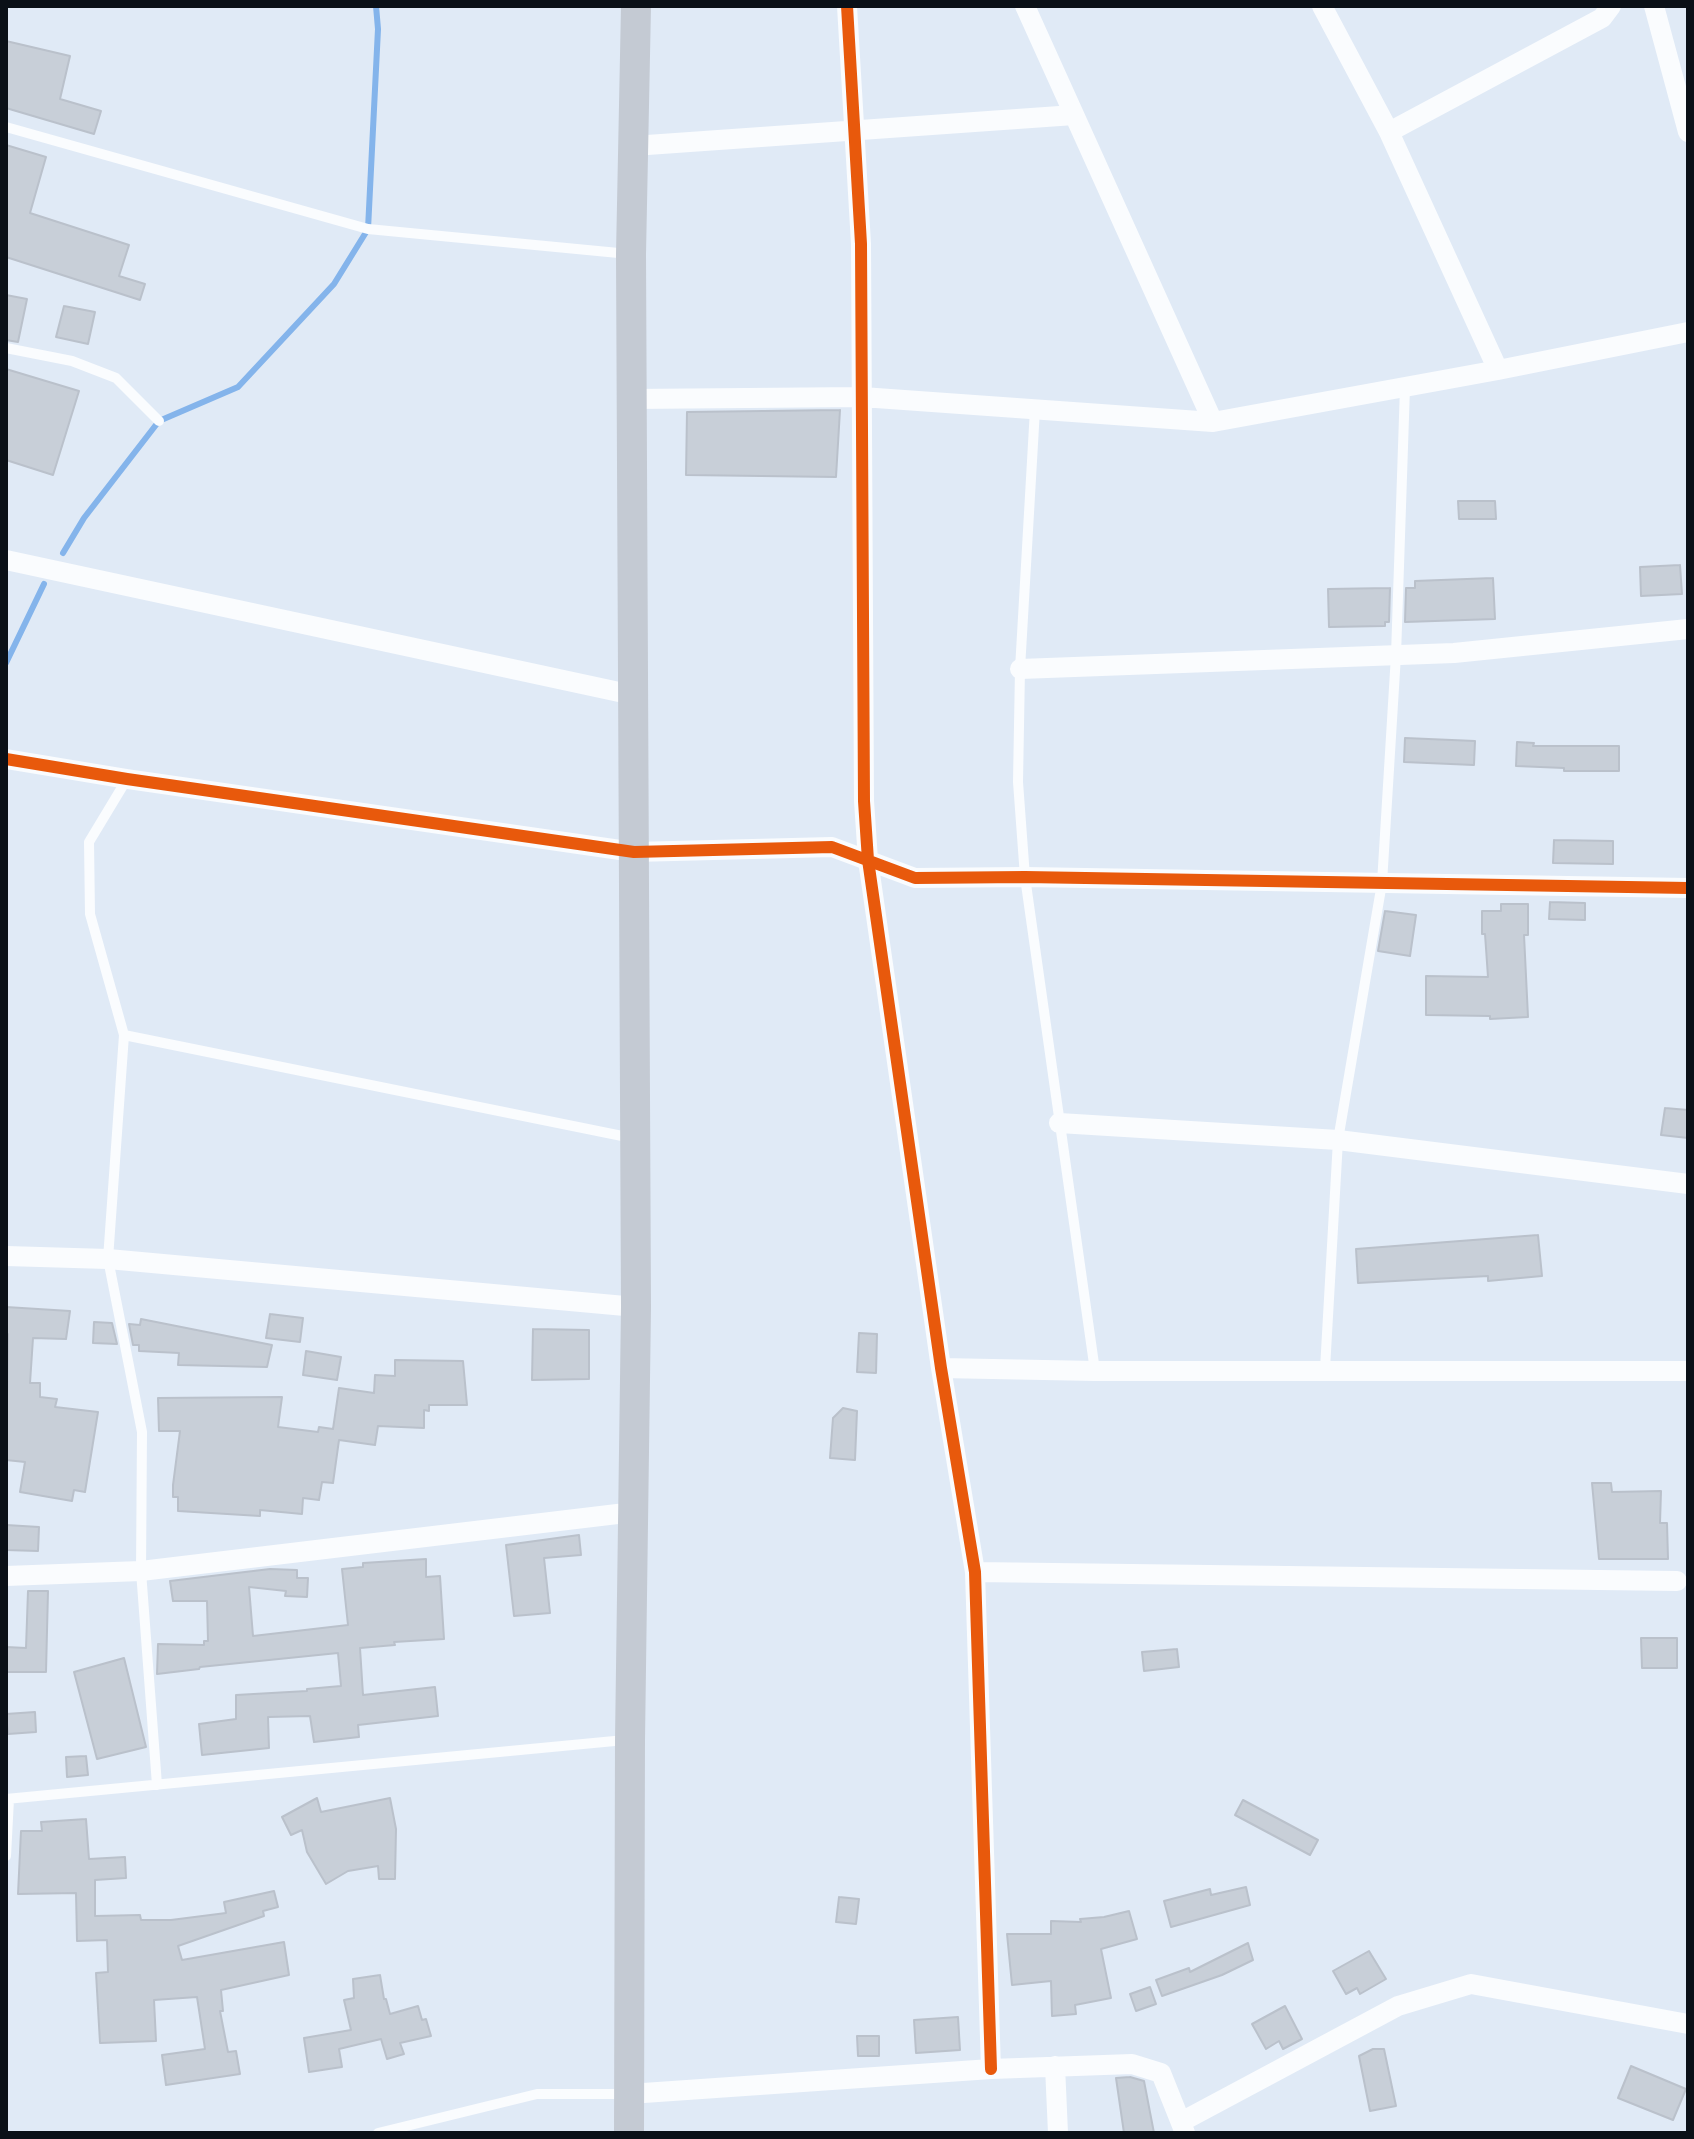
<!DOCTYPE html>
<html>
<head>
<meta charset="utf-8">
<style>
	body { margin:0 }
	#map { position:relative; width:1694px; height:2139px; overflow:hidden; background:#e0eaf6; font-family:Helvetica,sans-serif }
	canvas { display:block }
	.frame { position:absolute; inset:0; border:8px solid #0a1017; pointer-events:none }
</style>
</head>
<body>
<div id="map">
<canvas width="1694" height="2139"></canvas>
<div class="frame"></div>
</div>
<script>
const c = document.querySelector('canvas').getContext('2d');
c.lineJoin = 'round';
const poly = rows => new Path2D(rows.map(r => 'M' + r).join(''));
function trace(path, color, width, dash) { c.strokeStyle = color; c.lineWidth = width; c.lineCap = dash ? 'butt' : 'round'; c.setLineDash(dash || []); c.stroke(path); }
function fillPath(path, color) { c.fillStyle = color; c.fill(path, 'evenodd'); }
trace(poly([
	[63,553,84,518,159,421,238,387,334,284,368,229,378,29,376,6],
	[6,663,44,584]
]), '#84b4eb', 6);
const building = poly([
	[6,41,70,56,60,99,101,111,94,134,6,108,6,41],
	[6,145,46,157,30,213,129,245,119,276,145,284,140,300,6,257,6,145],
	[6,295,27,299,18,342,6,340,6,295],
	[64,306,95,312,88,344,56,337,64,306],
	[6,369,79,391,53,475,6,460,6,369],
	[840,410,836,477,686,475,687,412,840,410],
	[1458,501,1495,501,1496,519,1459,519,1458,501],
	[1680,565,1682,594,1641,596,1640,567,1680,565],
	[1493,578,1495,619,1405,622,1406,588,1415,588,1415,581,1493,578],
	[1390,588,1389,622,1385,622,1385,626,1329,627,1328,589,1390,588],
	[1405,738,1475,741,1474,765,1404,762,1405,738],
	[1517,742,1534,743,1533,746,1619,746,1619,771,1564,771,1564,768,1516,766,1517,742],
	[1554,840,1613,841,1613,864,1553,863,1554,840],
	[1550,902,1585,903,1585,920,1549,919,1550,902],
	[1501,904,1528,904,1528,935,1524,935,1528,1017,1490,1019,1490,1016,1426,1015,1426,976,1488,977,1485,934,1482,934,1482,911,1501,911,1501,904],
	[1385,911,1416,915,1410,956,1378,951,1385,911],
	[1665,1108,1688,1110,1688,1138,1661,1135,1665,1108],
	[1538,1235,1542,1276,1488,1281,1488,1276,1358,1283,1356,1249,1538,1235],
	[6,1307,70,1311,66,1339,33,1338,30,1383,40,1383,40,1397,57,1399,55,1407,98,1412,85,1492,74,1490,72,1501,20,1492,25,1462,6,1460,8,1334,6,1334,6,1307],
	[270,1314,303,1318,300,1342,266,1338,270,1314],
	[141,1319,272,1345,267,1367,178,1365,179,1353,139,1351,139,1345,133,1345,129,1324,140,1325,141,1319],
	[94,1322,112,1323,117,1344,93,1343,94,1322],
	[533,1329,589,1330,589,1379,532,1380,533,1329],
	[859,1333,877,1334,876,1373,857,1372,859,1333],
	[306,1351,341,1357,337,1380,303,1375,306,1351],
	[395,1360,463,1361,467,1405,429,1405,429,1411,424,1410,424,1428,378,1426,375,1445,339,1440,333,1483,322,1482,319,1500,303,1498,302,1514,260,1510,260,1516,178,1511,178,1497,173,1497,173,1485,180,1431,159,1431,158,1398,282,1397,278,1427,318,1432,319,1427,333,1429,339,1388,374,1393,375,1375,395,1376,395,1360],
	[843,1408,857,1411,855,1460,830,1458,833,1418,843,1408],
	[1592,1483,1611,1483,1612,1492,1661,1491,1660,1523,1667,1523,1668,1559,1599,1559,1592,1483],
	[6,1525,39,1527,38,1551,6,1550,6,1525],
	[579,1535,581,1555,544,1558,550,1613,514,1616,506,1545,579,1535],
	[426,1559,426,1577,440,1576,444,1639,394,1642,395,1645,360,1648,363,1695,435,1687,438,1716,358,1725,359,1737,314,1742,310,1716,268,1717,269,1748,202,1755,199,1724,236,1719,236,1695,307,1691,307,1689,341,1686,338,1653,200,1667,199,1669,157,1674,158,1644,204,1645,204,1641,208,1641,207,1601,173,1601,170,1581,270,1569,297,1570,297,1578,308,1578,307,1597,285,1596,286,1591,249,1587,253,1636,348,1625,342,1569,363,1567,363,1563,426,1559],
	[28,1591,48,1591,46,1672,6,1672,6,1647,26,1648,28,1591],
	[1641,1638,1677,1638,1677,1668,1642,1668,1641,1638],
	[1177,1649,1179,1667,1144,1671,1142,1652,1177,1649],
	[124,1658,146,1747,97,1759,74,1672,124,1658],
	[35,1712,36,1732,8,1734,6,1714,35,1712],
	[86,1756,88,1775,67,1777,66,1757,86,1756],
	[317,1798,321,1812,390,1798,396,1829,395,1879,379,1879,378,1866,348,1871,326,1884,307,1852,302,1830,291,1835,282,1817,317,1798],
	[1243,1800,1318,1840,1310,1855,1235,1815,1243,1800],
	[86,1819,89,1859,125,1857,126,1878,95,1880,95,1916,140,1915,141,1920,171,1920,226,1913,224,1902,274,1891,278,1907,263,1911,264,1916,178,1946,182,1960,284,1942,289,1975,221,1990,223,2011,220,2011,228,2052,236,2051,240,2074,166,2085,162,2055,205,2049,197,1997,154,2000,156,2041,100,2043,96,1973,108,1972,107,1940,77,1941,76,1893,18,1894,21,1831,42,1831,41,1822,86,1819],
	[1246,1887,1250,1905,1171,1927,1164,1901,1210,1889,1211,1895,1246,1887],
	[839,1897,859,1899,856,1924,836,1922,839,1897],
	[1129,1911,1137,1939,1101,1949,1111,1998,1075,2005,1076,2014,1052,2016,1051,1981,1012,1985,1007,1934,1051,1934,1051,1921,1081,1922,1080,1919,1104,1917,1129,1911],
	[1248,1943,1253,1960,1222,1975,1162,1996,1156,1980,1189,1968,1190,1972,1248,1943],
	[1369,1951,1386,1979,1360,1994,1357,1988,1346,1994,1333,1971,1369,1951],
	[380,1975,384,1999,386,1999,390,2014,418,2006,422,2020,426,2019,431,2036,400,2043,404,2054,387,2059,381,2039,339,2049,342,2067,309,2072,304,2038,351,2030,344,2000,354,1998,353,1979,380,1975],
	[1150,1987,1156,2004,1136,2011,1130,1994,1150,1987],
	[1285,2006,1302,2039,1283,2049,1279,2041,1266,2049,1252,2024,1285,2006],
	[958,2017,960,2050,916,2053,914,2020,958,2017],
	[857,2036,879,2036,879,2056,858,2056,857,2036],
	[1373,2049,1384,2049,1396,2106,1370,2111,1359,2056,1373,2049],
	[1631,2066,1686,2089,1673,2120,1618,2098,1631,2066],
	[1130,2077,1144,2081,1154,2133,1124,2133,1116,2078,1130,2077]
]);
fillPath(building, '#c8cfd8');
trace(building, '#bac1cb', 2);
trace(poly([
	[6,127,368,229,629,254],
	[6,348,72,361,116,378,159,421],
	[1035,409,1020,669,1018,782,1025,877,1095,1371],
	[127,779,89,842,90,914,124,1035,108,1259,142,1432,141,1571,157,1785],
	[124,1035,632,1138],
	[1325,1369,1338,1140,1382,883,1396,655,1405,387],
	[6,1799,625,1740],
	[6,1856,9,1799],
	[378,2133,537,2094,627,2094]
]), '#fafcfe', 10);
trace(poly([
	[847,6,861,244,864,801,868,860,941,1368,975,1572,991,2069],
	[1025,6,1213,422],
	[1322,6,1389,132,1498,370],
	[1654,6,1688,132],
	[1389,132,1602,18,1611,6],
	[633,146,1074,115],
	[632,399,862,397,1213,422,1498,370,1688,332],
	[6,560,633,695],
	[1020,669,1454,653,1688,629],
	[6,759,127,779,634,852,832,847,915,878,1025,877,1688,888],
	[1059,1123,1338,1140,1688,1184],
	[6,1256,108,1259,636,1307],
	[941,1368,1095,1371,1688,1371],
	[975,1572,1677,1581],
	[6,1576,141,1571,634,1512],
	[1055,2066,1058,2133],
	[629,2094,991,2069,1132,2064,1161,2073,1185,2133],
	[1181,2122,1398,2006,1471,1984,1688,2024]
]), '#fafcfe', 20);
trace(poly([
	[629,2133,630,1740,636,1307,631,254,636,6]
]), '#c4cad3', 30);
trace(poly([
	[847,6,861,244,864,801,868,860,941,1368,975,1572,991,2069],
	[6,759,127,779,634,852,832,847,915,878,1025,877,1688,888]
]), '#e8590c', 12);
</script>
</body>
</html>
